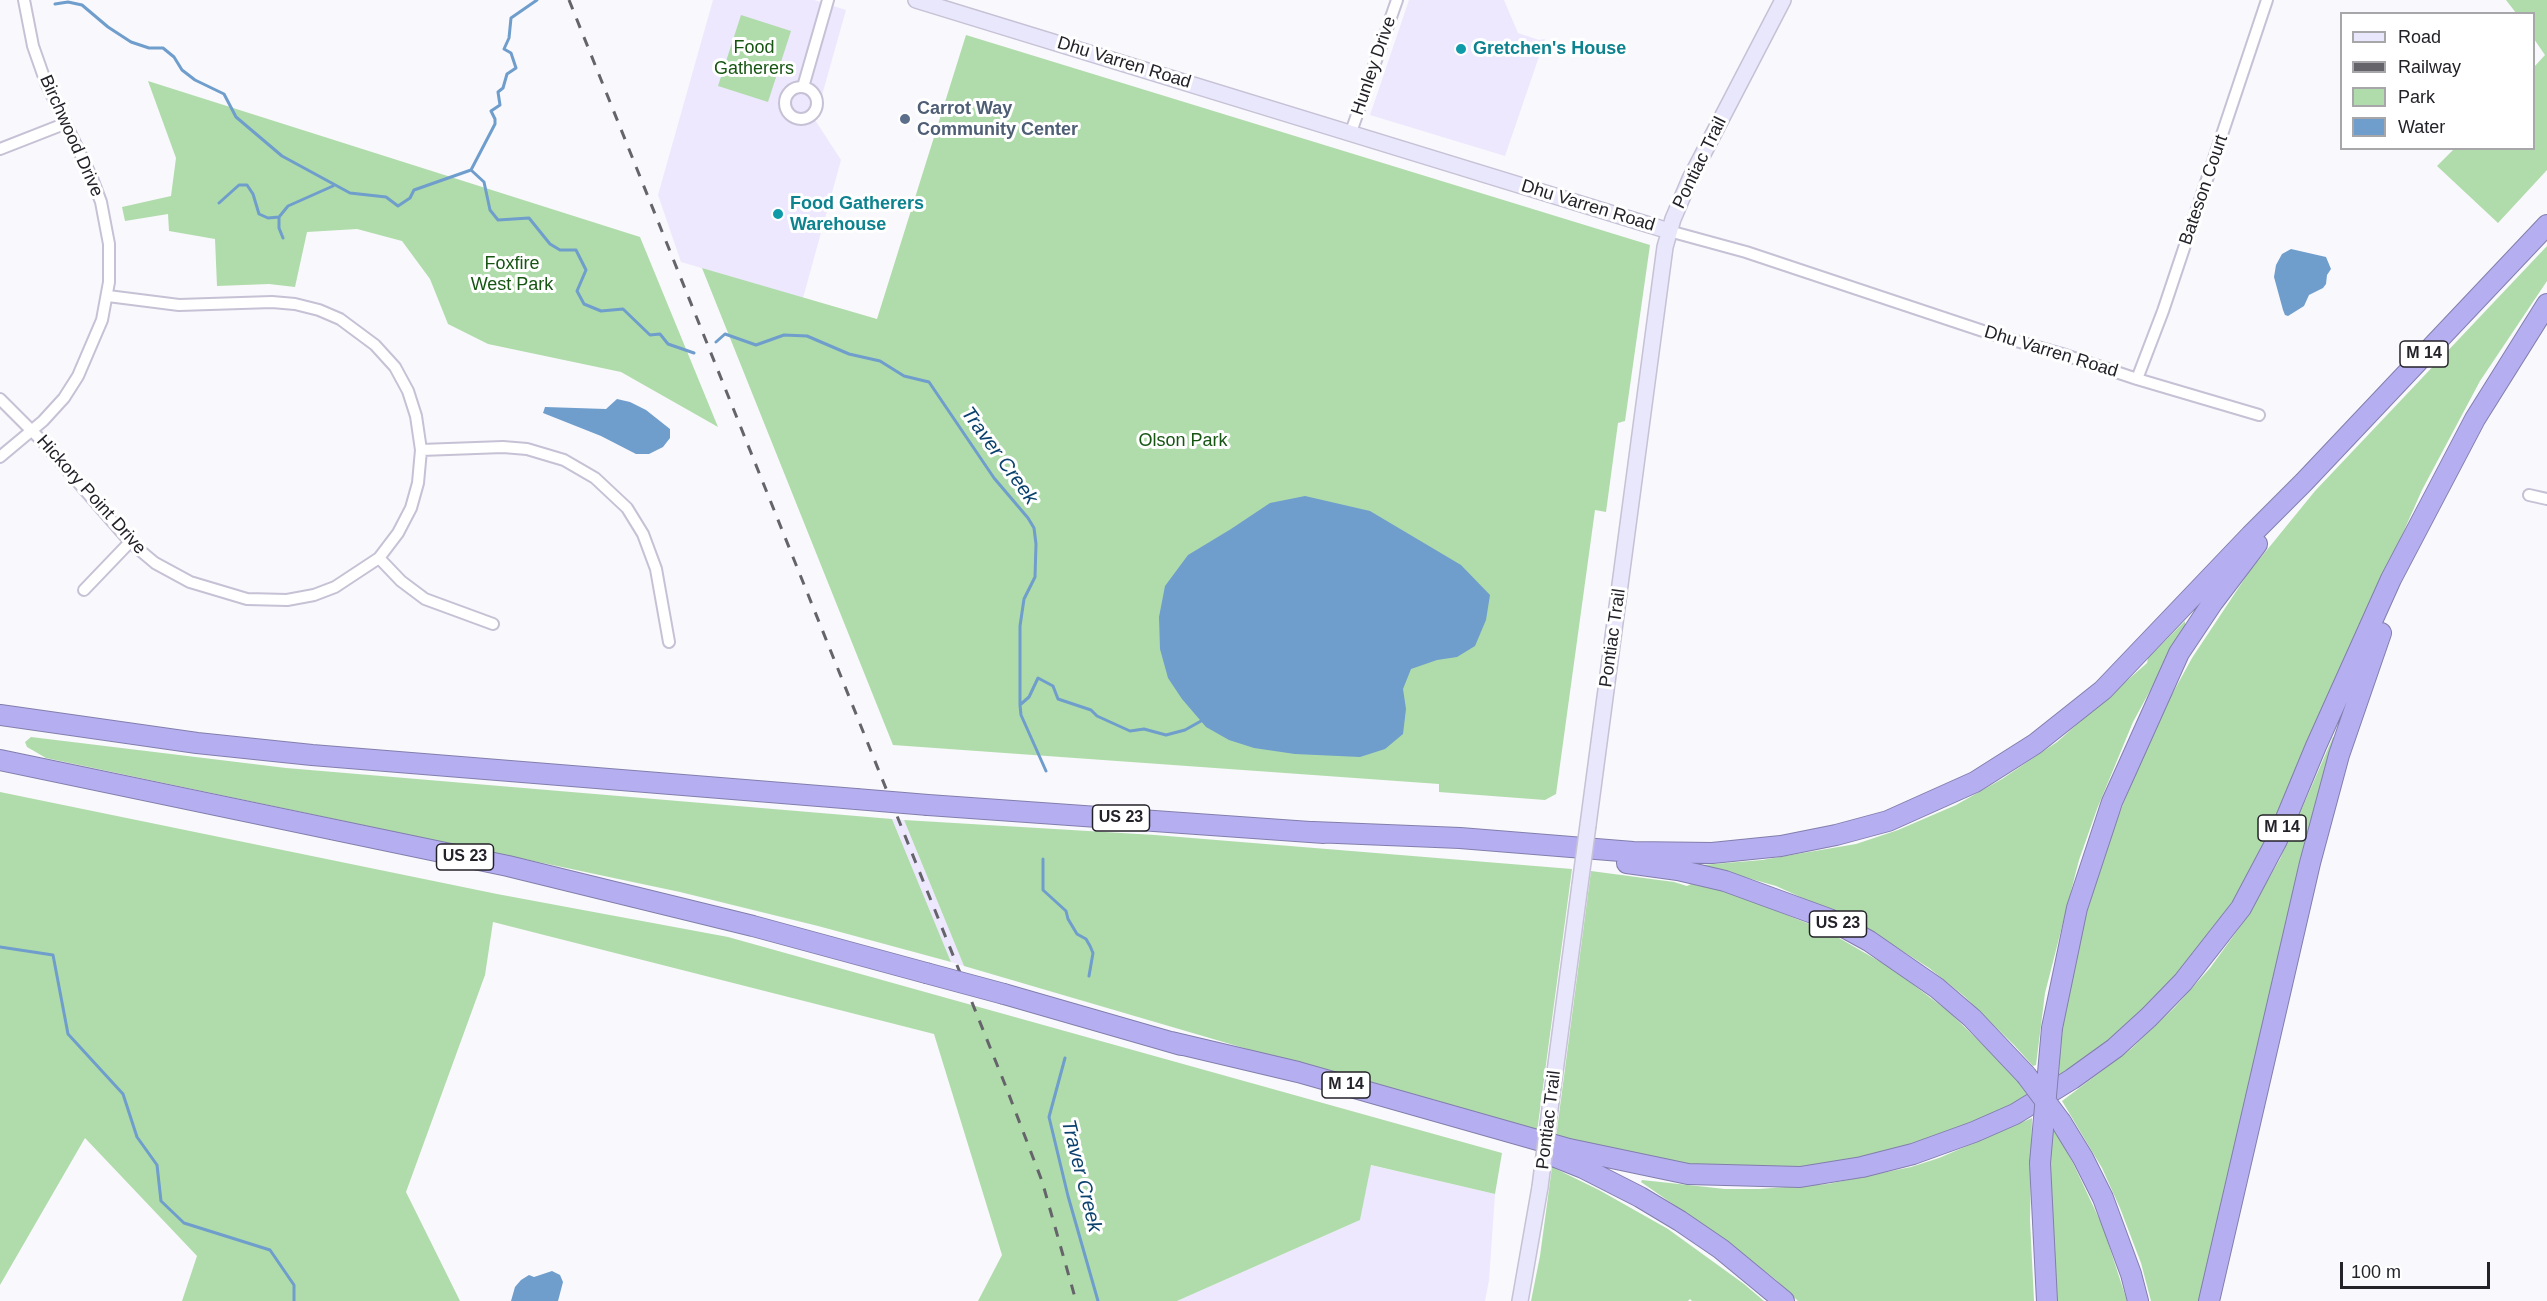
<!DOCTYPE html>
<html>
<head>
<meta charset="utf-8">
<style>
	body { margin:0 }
	#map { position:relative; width:2547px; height:1301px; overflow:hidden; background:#f9f8fc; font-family:Helvetica,sans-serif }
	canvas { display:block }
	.legend { position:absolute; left:2340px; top:12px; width:195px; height:138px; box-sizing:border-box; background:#fff; border:2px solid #a7a7a9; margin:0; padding:8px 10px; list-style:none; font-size:18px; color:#242229 }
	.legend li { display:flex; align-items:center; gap:12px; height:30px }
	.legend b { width:30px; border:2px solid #a7a7a9 }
	.scale { position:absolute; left:2340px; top:1262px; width:150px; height:27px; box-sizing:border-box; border:3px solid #242229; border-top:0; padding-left:8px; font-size:18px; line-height:21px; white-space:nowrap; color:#242229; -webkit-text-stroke:4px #fff; paint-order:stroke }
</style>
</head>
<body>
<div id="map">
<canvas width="2547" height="1301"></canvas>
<ul class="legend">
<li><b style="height:8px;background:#e9e7fb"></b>Road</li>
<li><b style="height:8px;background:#65646a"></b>Railway</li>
<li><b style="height:16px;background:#b0dcab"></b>Park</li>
<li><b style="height:16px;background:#6f9dcc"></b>Water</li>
</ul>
<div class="scale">100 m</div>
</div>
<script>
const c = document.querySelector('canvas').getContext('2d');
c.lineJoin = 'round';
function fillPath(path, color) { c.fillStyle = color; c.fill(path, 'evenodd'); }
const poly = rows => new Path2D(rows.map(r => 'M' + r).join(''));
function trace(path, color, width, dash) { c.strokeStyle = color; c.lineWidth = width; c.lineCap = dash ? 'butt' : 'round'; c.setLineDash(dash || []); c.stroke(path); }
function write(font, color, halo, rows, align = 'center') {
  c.font = font + ' Helvetica,sans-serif'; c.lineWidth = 6; c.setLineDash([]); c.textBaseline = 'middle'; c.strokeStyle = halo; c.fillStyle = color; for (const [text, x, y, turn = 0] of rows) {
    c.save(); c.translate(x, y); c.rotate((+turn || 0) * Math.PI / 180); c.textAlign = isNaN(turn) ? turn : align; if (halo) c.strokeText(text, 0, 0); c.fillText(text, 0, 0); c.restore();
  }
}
fillPath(poly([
	[713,0,814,0,846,10,815,120,841,160,803,298,681,262,658,195],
	[1409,0,1504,0,1518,33,1539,40,1545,39,1505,156,1370,115],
	[892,819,904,820,964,966,951,962],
	[1370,1165,1495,1194,1489,1280,1485,1301,1177,1301,1360,1220]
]), '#ede8fe');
fillPath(poly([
	[2506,0,2547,0,2547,170,2498,223,2437,166,2454,149,2534,148,2534,67,2545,55,2534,39,2534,14,2516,13],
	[741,15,791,31,768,102,718,86],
	[966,35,1650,245,1625,421,1618,423,1606,512,1595,510,1556,794,1545,800,1439,792,1439,784,893,745,702,268,877,319],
	[148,81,640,237,718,427,621,372,488,344,448,324,430,279,402,241,357,229,307,232,295,287,269,284,217,286,215,239,169,231,168,214,125,221,122,207,171,196,176,158],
	[2547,246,2547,281,2480,381,2422,490,2272,828,2236,897,2167,986,2120,1033,2056,1078,2063,1016,2083,922,2107,843,2159,718,2192,658,2249,572,2315,491],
	[2185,621,2185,628,2169,657,2165,657,2164,665,2133,722,2097,809,2079,860,2045,993,2036,1065,2033,1066,2014,1045,1964,996,1929,968,1862,925,1776,886,1702,865,1762,860,1856,844,1898,830,1956,805,2002,779,2057,742,2147,663,2148,658],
	[31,737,286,768,892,819,951,962,818,926,680,892,46,758,27,747,25,742],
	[2333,737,2336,737,2276,966,2200,1301,2151,1301,2141,1263,2120,1208,2102,1168,2062,1101,2131,1049,2175,1007,2210,968,2245,920,2280,859],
	[0,792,497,894,728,937,1502,1153,1495,1194,1371,1165,1360,1220,1177,1301,978,1301,1002,1255,934,1034,493,922,485,975,406,1192,460,1301,182,1301,197,1256,85,1138,0,1285],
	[904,820,1155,835,1572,869,1537,1132,1432,1099,1427,1100,1254,1051,964,966],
	[1591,871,1674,882,1687,886,1691,884,1731,893,1827,931,1891,968,1948,1011,2013,1074,2028,1096,1978,1121,1921,1142,1860,1158,1795,1167,1751,1168,1673,1163,1556,1137],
	[2032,1118,2030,1220,2034,1301,1798,1301,1775,1279,1719,1236,1641,1182,1642,1180,1725,1189,1759,1189,1828,1184,1911,1167,1939,1158],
	[2054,1129,2073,1163,2103,1227,2127,1301,2056,1301,2049,1166,2051,1131],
	[1552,1167,1599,1190,1668,1229,1744,1284,1764,1301,1692,1301,1690,1299,1688,1301,1531,1301,1540,1256]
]), '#b0dcab');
fillPath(poly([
	[2291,249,2326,257,2331,269,2327,275,2326,284,2323,288,2309,295,2304,306,2288,316,2285,315,2283,310,2274,277,2276,265,2282,254],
	[617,399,630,402,646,410,670,429,670,438,663,447,649,454,636,454,601,436,543,413,545,407,606,409],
	[1305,496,1370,511,1461,565,1490,595,1486,620,1475,646,1457,657,1437,660,1411,669,1403,689,1406,709,1403,734,1385,749,1360,757,1295,754,1254,748,1229,740,1206,727,1182,699,1168,678,1160,649,1159,617,1165,586,1188,555,1231,529,1270,503],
	[552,1271,560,1275,563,1282,558,1301,511,1301,515,1287,521,1280,529,1275,534,1277]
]), '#6f9dcc');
trace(poly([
	[537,0,511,18,509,38,504,49,511,53,516,68,507,74,503,88,498,92,500,105,491,111,495,119,495,124,471,170,484,182,490,210,498,220,529,218,550,244,560,250,576,250,586,270,577,291,584,304,601,311,623,309,650,335,660,334,668,344,694,353],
	[55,4,68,2,82,5,108,27,131,42,149,48,163,48,174,57,182,70,195,80,224,94,236,117,282,156,350,193,386,197,398,206,410,198,414,190,471,170],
	[219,203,239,185,247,185,253,194,259,214,268,218,279,217],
	[283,238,279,228,279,217,288,206,333,186],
	[716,342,725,334,756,345,784,335,807,336,849,354,880,361,904,376,929,382,994,478,1028,518,1034,528,1036,544,1035,577,1024,599,1020,626,1020,705,1021,715,1046,771],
	[1021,704,1029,697,1038,678,1053,686,1058,699,1091,710,1097,716,1130,731,1144,729,1166,735,1185,730,1201,721],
	[1043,859,1043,890,1066,911,1068,919,1077,934,1086,939,1090,946,1093,953,1089,976],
	[0,947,53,955,68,1034,123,1094,137,1137,157,1165,161,1201,184,1223,270,1250,294,1285,294,1301],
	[1065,1058,1049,1117,1068,1196,1098,1301]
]), '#6f9dcc', 3);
const street = poly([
	'785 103a16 16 0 1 1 32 0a16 16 0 1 1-32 0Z',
	[803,87,828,0],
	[1351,132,1397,0],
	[0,149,64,124],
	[1669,231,1746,252,1995,335,2062,354,2137,379,2259,415],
	[2137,379,2163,311,2267,0],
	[0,399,42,441,130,542,155,563,190,582,247,599,287,600,314,595,335,587,379,558,398,533,411,508,418,483,421,450,416,416,408,391,395,367,375,345,340,319,319,310,295,304,272,302,179,305,108,296],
	[421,450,503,447,527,449,564,460,595,478,627,508,643,534,656,569,669,642],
	[0,457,43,421,64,398,78,376,102,320,109,282,109,244,101,202,92,178,46,83,33,46,24,0],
	[2529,495,2547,499],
	[379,558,401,581,425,599,493,624],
	[84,590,130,542]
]);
const secondary = poly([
	[916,0,1669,231],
	[1588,825,1665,247,1673,219,1690,179,1783,0],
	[1550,1109,1580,885],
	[1520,1301,1540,1187]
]);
const highway = poly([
	[0,715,197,743,312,755,856,799],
	[0,760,508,866,753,926,926,973],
	[928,805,1324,833],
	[1313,832,1460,838,1633,852,1712,853,1781,846,1836,835,1888,821,1975,782,2035,744,2103,690,2251,535,2304,482,2547,225],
	[1627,863,1678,870,1725,881,1829,919,1869,941,1937,988,1972,1018,2026,1075],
	[1004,994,1181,1045],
	[2052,1028,2077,908,2112,802,2179,653,2213,602,2257,544],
	[1171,1042,1298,1072,1569,1149,1688,1174,1800,1177,1862,1167,1913,1154,1974,1132,2015,1114,2072,1079,2115,1048,2149,1017,2183,982,2241,908,2277,840,2316,746,2391,579,2475,419,2547,304],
	[2061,1122,2083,1158,2103,1198,2131,1274,2138,1301],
	[1548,1154,1583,1168,1640,1197,1680,1221,1721,1249,1784,1301],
	[2040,1163,2047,1301],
	[2209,1301,2310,863,2339,755,2381,633]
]);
trace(street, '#c6c1d5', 14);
trace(secondary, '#c6c1d5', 18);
trace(highway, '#827eac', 22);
trace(street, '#fff', 10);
trace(secondary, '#e9e7fb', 15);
trace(highway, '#b5aff2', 20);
trace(poly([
	[569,0,1006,1087,1042,1181,1076,1301]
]), '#65646a', 3, [10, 10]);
const secondaryBridge = poly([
	[1580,885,1588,825],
	[1540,1187,1550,1109]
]);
const highwayBridge = poly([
	[856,799,928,805],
	[926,973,1004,994],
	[2026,1075,2061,1122],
	[2040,1163,2052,1028]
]);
trace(secondaryBridge, '#c6c1d5', 18, []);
trace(highwayBridge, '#827eac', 22, []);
trace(secondaryBridge, '#e9e7fb', 15);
trace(highwayBridge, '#b5aff2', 20);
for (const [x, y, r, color] of [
	[1461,49,6,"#0f9aa8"],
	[905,119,6,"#5c6f8a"],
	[778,214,6,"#0f9aa8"]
]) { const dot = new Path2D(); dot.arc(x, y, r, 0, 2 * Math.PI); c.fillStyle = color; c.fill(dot); trace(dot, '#fff', 2); }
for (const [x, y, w] of [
	[2424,354,48],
	[1121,818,57],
	[2282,828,48],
	[465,857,57],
	[1838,924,57],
	[1346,1085,48]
]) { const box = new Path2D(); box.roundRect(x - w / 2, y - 13, w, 26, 4.5); c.fillStyle = '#fff'; c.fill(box); trace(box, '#242229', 1.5); }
write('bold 16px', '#242229', null, [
	["M 14",2424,354],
	["US 23",1121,818],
	["M 14",2282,828],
	["US 23",465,857],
	["US 23",1838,924],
	["M 14",1346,1085]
]);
write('18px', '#175513', '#fff', [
	["Food",754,48],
	["Gatherers",754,69],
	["Foxfire",512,264],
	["West Park",512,285],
	["Olson Park",1183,441]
]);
write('bold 18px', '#0d838f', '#fff', [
	["Gretchen's House",1473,49],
	["Food Gatherers",790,204],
	["Warehouse",790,225]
], 'left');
write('18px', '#242229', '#fff', [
	["Dhu Varren Road",1124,63,17],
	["Hunley Drive",1374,66,-71],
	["Birchwood Drive",71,136,66],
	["Pontiac Trail",1700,163,-64],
	["Bateson Court",2204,190,-71],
	["Dhu Varren Road",1588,206,17],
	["Dhu Varren Road",2051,352,17],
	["Hickory Point Drive",91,495,48],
	["Pontiac Trail",1613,638,-82],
	["Pontiac Trail",1549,1120,-83]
]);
write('bold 18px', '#4e5e75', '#fff', [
	["Carrot Way",917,109],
	["Community Center",917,130]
], 'left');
write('italic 20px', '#0b416d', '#fff', [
	["Traver Creek",999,456,54],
	["Traver Creek",1081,1176,76]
]);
</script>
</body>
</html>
